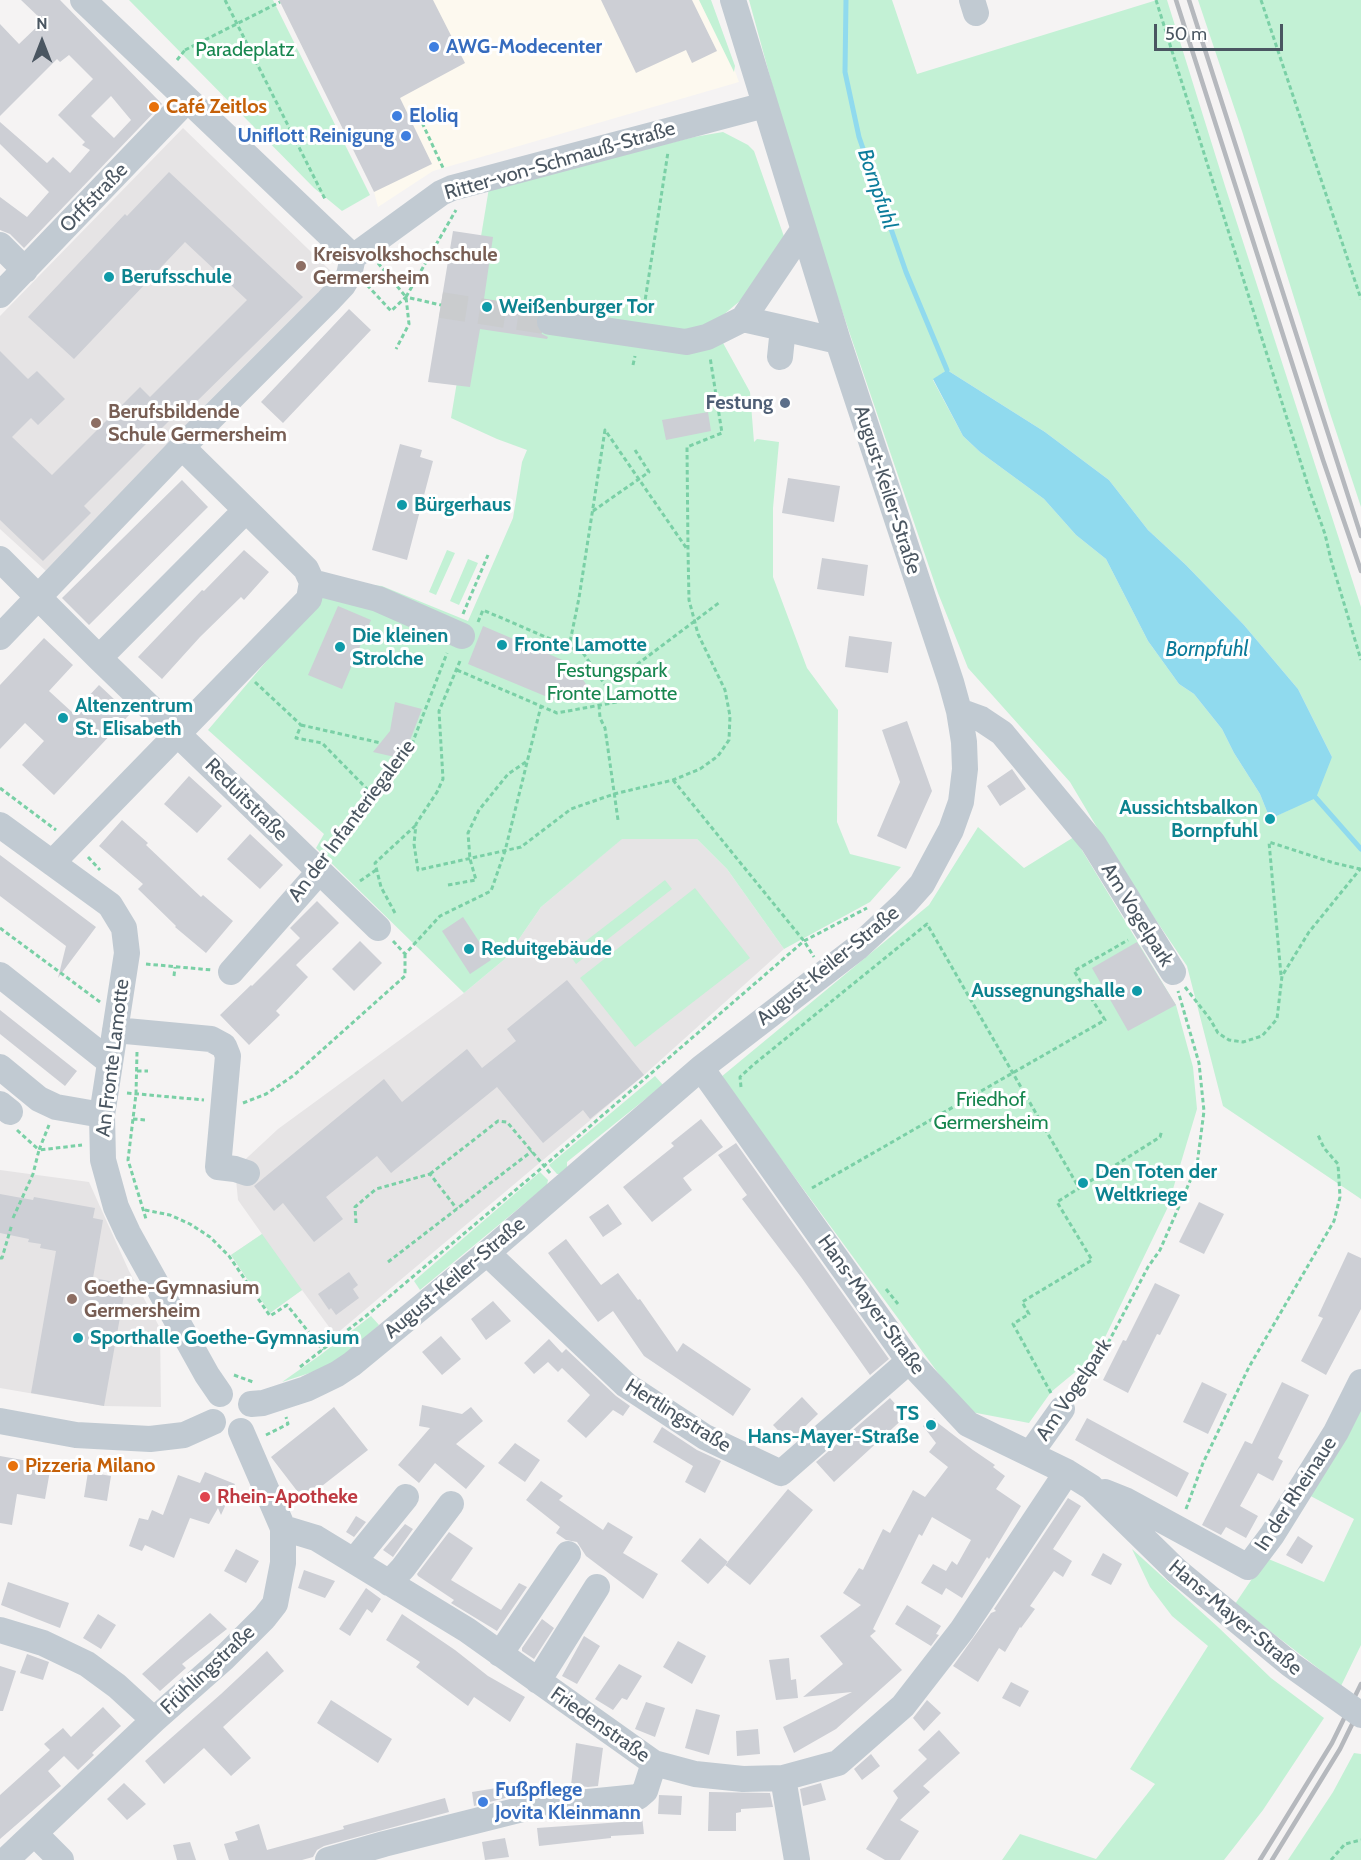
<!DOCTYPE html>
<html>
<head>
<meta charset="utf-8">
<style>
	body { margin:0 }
	#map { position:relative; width:1361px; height:1860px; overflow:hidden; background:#f5f3f3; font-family:Cabin,sans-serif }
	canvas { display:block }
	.north { position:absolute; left:12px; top:12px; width:60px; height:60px; -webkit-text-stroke:4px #fff; paint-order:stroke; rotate:0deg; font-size:16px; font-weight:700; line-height:24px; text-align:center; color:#4a5661 }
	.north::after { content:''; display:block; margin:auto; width:21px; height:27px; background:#4a5661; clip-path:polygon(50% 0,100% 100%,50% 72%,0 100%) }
	.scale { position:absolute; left:1154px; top:24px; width:129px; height:27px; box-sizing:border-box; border:3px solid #4a5661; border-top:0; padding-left:8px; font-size:18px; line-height:21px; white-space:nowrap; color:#4a5661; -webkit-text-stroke:4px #fff; paint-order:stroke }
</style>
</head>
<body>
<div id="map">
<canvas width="1361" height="1860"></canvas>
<div class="north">N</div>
<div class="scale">50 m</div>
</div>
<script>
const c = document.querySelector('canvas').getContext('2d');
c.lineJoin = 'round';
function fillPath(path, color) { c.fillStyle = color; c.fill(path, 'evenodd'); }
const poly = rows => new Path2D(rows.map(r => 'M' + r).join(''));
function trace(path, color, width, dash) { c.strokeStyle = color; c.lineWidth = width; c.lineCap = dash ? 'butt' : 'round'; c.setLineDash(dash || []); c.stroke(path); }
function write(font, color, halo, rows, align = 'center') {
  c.font = font + ' Cabin,sans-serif'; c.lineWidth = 6; c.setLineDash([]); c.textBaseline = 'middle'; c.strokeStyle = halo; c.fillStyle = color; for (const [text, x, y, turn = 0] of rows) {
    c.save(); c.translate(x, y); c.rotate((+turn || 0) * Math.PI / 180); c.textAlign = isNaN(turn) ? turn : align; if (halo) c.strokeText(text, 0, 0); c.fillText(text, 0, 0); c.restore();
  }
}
fillPath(poly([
	[279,0,709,0,739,82,433,171,378,207,374,192]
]), '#fdf9ef');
fillPath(poly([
	[183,128,337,277,46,571,0,529,0,316],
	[621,839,697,839,727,869,784,949,644,1075,335,1335,302,1290,270,1313,231,1255,262,1234,238,1200,235,1169,278,1129,464,993,506,958,541,907],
	[0,1170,89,1182,129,1271,160,1328,161,1407,104,1406,0,1388]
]), '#e6e4e5');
fillPath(poly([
	[129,0,273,0,370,195,342,211,314,188],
	[699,0,711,0,735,66,734,72],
	[749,0,892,0,917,74,1157,0,1167,0,1225,186,1361,607,1361,1199,1223,1106,1187,966,1124,873,1070,782,968,668,938,593,801,190],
	[947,370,1045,432,1109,480,1148,530,1186,565,1244,625,1298,689,1332,757,1291,809,1270,819,1260,794,1234,753,1222,729,1194,694,1179,684,1148,641,1106,559,1076,535,1044,499,980,452,963,436,933,380],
	[1198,0,1361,0,1361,507,1329,410,1243,134],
	[723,132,748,145,754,151,788,248,747,295,722,316,717,332,750,392,754,442,757,439,779,442,773,508,773,577,807,668,838,710,837,822,850,854,901,867,870,902,784,949,727,869,697,839,622,839,541,907,506,958,464,993,316,848,324,834,208,730,321,597,331,581,382,586,468,621,513,518,522,462,527,450,497,439,451,418,489,188,694,137],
	[447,550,455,553,436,595,429,592],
	[468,559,478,563,459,605,450,601],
	[978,827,1024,868,1074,837,1176,1005,1193,1067,1197,1109,1167,1209,1097,1354,1051,1392,1029,1423,966,1411,721,1077,929,905],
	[665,880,672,889,576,964,569,954],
	[695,888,750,958,635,1047,580,978],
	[655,1076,663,1085,567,1162,567,1169,562,1174,557,1174,549,1165],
	[540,1172,548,1180,547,1185,420,1290,414,1281],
	[262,1234,302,1290,270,1313,231,1255],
	[371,1316,379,1325,346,1355,319,1370,282,1382,319,1356],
	[1361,1398,1361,1645,1341,1686,1235,1604,1266,1558,1324,1582,1354,1519,1303,1492],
	[1132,1549,1219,1628,1271,1678,1324,1718,1263,1810,1224,1860,1002,1860,1020,1834,1096,1859,1155,1784,1130,1769,1208,1646,1172,1616,1150,1587],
	[1354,1753,1361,1754,1361,1860,1288,1860,1333,1792]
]), '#c3f1d5');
fillPath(poly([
	[947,370,1045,432,1109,480,1148,530,1186,565,1244,625,1298,689,1332,757,1316,798,1270,819,1260,794,1234,753,1222,729,1194,694,1179,684,1148,641,1106,559,1076,535,1044,499,980,452,963,436,933,379]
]), '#90daee');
trace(poly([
	[846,0,845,72,859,137,906,272,947,370],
	[1316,798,1361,849]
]), '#90daee', 5);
fillPath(poly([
	[21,0,60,0,162,104,24,248,10,234,0,230,0,197,27,217,49,192,0,144,0,122,47,163,53,157,70,173,90,150,82,145,85,142,58,115,93,79,69,55,60,62,57,59,0,116,0,24,19,44,43,21],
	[111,96,131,120,114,138,91,116],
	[279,0,433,0,465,63,400,98,432,164,374,192],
	[601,0,692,0,717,51,692,63,686,50,636,73],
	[169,172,303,297,191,407,187,403,84,506,91,513,43,561,0,520,0,351,28,379,37,371,65,399,38,425,31,418,12,437,52,475,140,387,150,397,247,300,185,242,74,359,28,317,125,214,127,216],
	[453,231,493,237,484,299,544,309,538,313,535,319,536,327,540,333,548,337,547,339,480,329,470,387,428,382],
	[349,309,371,330,283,423,261,402],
	[708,412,711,431,666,440,662,420],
	[400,444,422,450,420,457,433,461,407,560,372,550],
	[788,478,840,486,834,522,782,513],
	[182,480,208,507,89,625,62,598],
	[244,550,269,572,244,600,241,597,200,637,162,679,138,657,202,590,204,591],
	[822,558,868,565,864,596,817,589],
	[338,606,371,620,342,689,308,675],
	[483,626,572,664,595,697,557,701,468,664],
	[849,636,892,642,888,673,845,667],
	[44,638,73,665,49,691,73,713,99,685,130,714,54,795,22,765,44,741,25,723,0,749,0,685],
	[395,702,422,709,409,743,404,742,399,758,373,752,390,731],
	[907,721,932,791,906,849,877,836,900,782,882,730],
	[1012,769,1026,789,1000,806,987,786],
	[189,776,222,806,197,833,164,804],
	[122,820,148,843,146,845,201,897,203,895,233,921,206,953,175,927,176,926,138,889,143,884,99,846],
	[250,834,283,865,260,889,227,859],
	[0,855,96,927,58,978,66,946,0,896],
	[317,901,339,923,296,965,308,977,276,1011,280,1015,249,1045,220,1015,251,985,252,986,300,938,290,928],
	[463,917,491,960,470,974,442,931],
	[360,941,382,963,354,991,332,969],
	[1137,942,1176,1005,1128,1031,1092,968],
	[567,980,644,1075,590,1119,583,1110,543,1143,497,1087,391,1173,377,1156,326,1197,343,1219,314,1242,283,1203,274,1211,254,1186,384,1079,402,1102,467,1049,482,1068,516,1041,507,1029],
	[0,1010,77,1071,65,1086,0,1034],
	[701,1119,723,1147,683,1178,692,1190,652,1222,623,1187,674,1146,671,1143],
	[736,1143,889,1359,870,1375,801,1277,742,1199,747,1195,718,1155],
	[0,1194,33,1200,34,1197,95,1208,93,1218,103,1220,93,1278,126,1284,104,1406,31,1393,56,1251,40,1248,41,1244,28,1242,29,1239,0,1233],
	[1199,1202,1224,1214,1204,1254,1179,1242],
	[608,1204,622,1224,603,1237,589,1217],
	[566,1239,601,1285,618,1273,638,1300,640,1299,677,1352,683,1343,751,1389,733,1416,644,1356,613,1311,598,1322,548,1253],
	[1348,1252,1361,1258,1361,1309,1326,1375,1301,1361,1323,1318,1318,1316],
	[349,1272,358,1285,353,1289,359,1298,336,1315,331,1308,329,1310,318,1294],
	[1155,1283,1180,1295,1160,1335,1157,1334,1128,1393,1103,1380,1123,1340,1126,1341],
	[493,1301,511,1321,486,1340,471,1319],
	[441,1336,461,1359,442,1375,422,1352],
	[549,1339,562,1353,566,1349,616,1396,630,1406,623,1416,613,1410,586,1438,567,1421,590,1395,562,1368,558,1372,548,1362,534,1374,524,1363],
	[1202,1382,1227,1394,1208,1434,1183,1422],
	[1282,1382,1309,1395,1278,1458,1283,1461,1273,1481,1258,1473,1240,1506,1258,1516,1246,1538,1226,1527,1221,1535,1202,1525,1245,1441,1252,1444],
	[802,1397,818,1414,789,1442,773,1425],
	[890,1398,906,1416,834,1482,816,1462],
	[422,1405,462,1414,471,1407,483,1421,456,1444,485,1466,466,1489,435,1463,419,1483,398,1465,430,1428,419,1426],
	[334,1407,368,1450,304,1500,271,1457],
	[934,1418,938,1423,973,1450,995,1465,993,1467,1005,1476,996,1489,1021,1506,989,1559,987,1557,962,1598,946,1588,942,1595,921,1583,933,1564,946,1571,952,1561,957,1565,971,1540,932,1517,922,1536,919,1534,873,1629,876,1631,870,1636,902,1670,836,1729,794,1753,783,1727,852,1692,803,1697,843,1664,820,1636,861,1605,843,1593,859,1568,863,1570,883,1529,890,1533,913,1490,925,1497,948,1467,929,1452,936,1443,923,1426],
	[1087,1418,1189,1473,1177,1497,1075,1440],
	[662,1427,697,1450,721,1461,705,1493,685,1482,693,1466,653,1442],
	[515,1443,540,1460,525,1482,498,1463],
	[0,1456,51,1465,45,1499,17,1494,12,1525,0,1523],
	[88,1472,111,1476,107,1501,84,1497],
	[205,1472,235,1484,221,1515,218,1508,209,1524,190,1518,174,1558,145,1545,142,1551,129,1546,139,1518,148,1520,152,1510,163,1515,178,1475,200,1483],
	[541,1481,563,1496,559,1500,603,1530,608,1522,633,1537,623,1553,658,1574,643,1599,586,1556,577,1542,566,1540,556,1533,560,1527,526,1500],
	[788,1489,813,1510,750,1585,725,1565],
	[1068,1498,1081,1506,1053,1549,1072,1561,1063,1577,1054,1571,1030,1606,1035,1609,1021,1628,1020,1627,1005,1652,999,1648,978,1682,953,1666,991,1613,996,1611,994,1609],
	[356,1516,366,1522,354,1537,346,1532],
	[405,1524,413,1529,393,1557,383,1550],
	[449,1532,473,1548,451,1580,501,1610,519,1583,527,1587,497,1631,451,1603,454,1600,418,1576,417,1574],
	[1298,1536,1313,1546,1302,1564,1286,1555],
	[700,1538,728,1562,708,1584,681,1561],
	[236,1549,259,1561,246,1583,224,1571],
	[1103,1553,1122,1564,1111,1585,1091,1575],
	[304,1570,335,1581,325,1598,298,1588],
	[8,1582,69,1603,60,1628,1,1605],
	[366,1588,381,1599,372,1613,367,1609,350,1636,339,1629],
	[907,1605,941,1626,936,1634,939,1635,931,1646,895,1624],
	[210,1613,227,1629,182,1664,186,1668,160,1691,142,1674],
	[98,1614,116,1625,101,1649,83,1638],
	[402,1614,455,1650,488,1676,525,1697,510,1722,474,1697,468,1706,416,1667,420,1662,386,1640],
	[542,1619,554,1628,534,1659,522,1651,522,1648],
	[584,1636,600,1646,577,1684,562,1676],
	[678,1641,706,1656,692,1684,663,1667],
	[267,1651,284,1671,223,1727,251,1758,231,1776,204,1748,164,1784,145,1761,221,1694],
	[27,1654,49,1662,43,1680,20,1673],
	[789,1658,791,1680,796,1679,798,1698,776,1700,769,1660],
	[619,1664,642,1676,627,1700,622,1698,613,1710,595,1699],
	[0,1666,16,1671,3,1711,0,1711],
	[1011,1682,1029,1691,1020,1707,1002,1698],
	[331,1700,392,1739,378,1763,317,1723],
	[927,1700,941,1713,924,1731,913,1718],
	[646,1702,665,1708,655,1737,635,1729],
	[103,1707,121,1726,92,1753,94,1755,78,1770,64,1756,48,1771,61,1786,0,1839,0,1795,50,1750,44,1744,63,1728,71,1737],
	[696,1709,720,1715,709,1755,685,1748],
	[758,1729,760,1754,737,1756,736,1731],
	[939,1730,960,1753,923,1786,930,1792,900,1820,919,1831,900,1860,885,1860,866,1849,898,1798,893,1791,927,1759,918,1750],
	[576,1743,603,1748,598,1786,588,1787,571,1785],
	[871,1754,880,1766,862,1780,854,1769],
	[124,1783,146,1804,127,1820,107,1799],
	[821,1783,826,1800,803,1806,800,1789],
	[515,1785,517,1795,474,1806,472,1792],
	[709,1792,770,1793,773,1807,741,1809,741,1812,736,1813,736,1831,708,1831],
	[659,1795,682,1796,681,1815,658,1814],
	[445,1798,449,1812,324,1846,317,1850,313,1857,302,1860,229,1860,224,1844,238,1840,235,1832,259,1824,267,1850,344,1829,343,1826],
	[642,1816,644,1834,611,1836,611,1838,539,1846,537,1828,622,1822,622,1818],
	[505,1838,509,1857,485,1860,482,1842],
	[190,1842,196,1860,177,1860,173,1845]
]), '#cdcfd5');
trace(poly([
	[441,305,550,322]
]), '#caccce', 26, [26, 13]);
trace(poly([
	[225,0,326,201],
	[1156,0,1310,492,1325,534,1331,560,1361,660],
	[1261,0,1361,299],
	[177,60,185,50],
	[419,116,444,170],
	[378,263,406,297,409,324,396,349],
	[367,285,391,311,406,297,441,305],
	[406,297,456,210],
	[643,314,668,152],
	[633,365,635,356],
	[718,409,752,399],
	[593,511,649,472,635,450],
	[463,614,488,555],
	[478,622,483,610,569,647,579,598,605,430,687,549],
	[460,661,439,711,443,779,437,792,416,824,414,844,418,870,521,847,571,809,614,794,673,780,700,769,718,756,729,740,730,716,725,690,698,634,689,600,688,550,687,447,722,433,710,357],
	[457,670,557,713,617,702,583,653,569,647],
	[255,682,301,725,296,738,322,743,375,797],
	[607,687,720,602],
	[599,705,600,718,605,728,618,820],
	[301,725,381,743],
	[673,780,804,941,814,957],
	[0,788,56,830],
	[333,854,412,744,447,653],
	[88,857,100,870],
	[360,881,376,870],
	[448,885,476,880,470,859,468,833,479,810,508,774,526,762],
	[395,913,381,887,375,863,415,826],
	[0,928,100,1002],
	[393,941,405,954,440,916,491,891,505,851,541,706],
	[146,964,212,970],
	[1281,975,1269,842,1334,863,1360,869],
	[174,976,175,967],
	[1185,987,1210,1019,1218,1033,1229,1040,1243,1042,1262,1036,1277,1019,1282,976,1309,932,1361,868],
	[137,1052,136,1094,128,1160,146,1219],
	[137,1071,148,1071],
	[741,1087,740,1077,753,1065,927,924,1079,1188],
	[127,1093,204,1100],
	[243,1103,266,1094,293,1076,405,976,405,954],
	[133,1119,146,1120],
	[17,1130,39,1150,49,1125],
	[430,1174,498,1121,507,1122,550,1173],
	[812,1188,1105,1020,1074,971,1128,940],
	[145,1210,170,1215,190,1224,210,1237,229,1256,270,1316,287,1305,323,1350],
	[13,1218,33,1174,39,1150,82,1145],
	[356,1223,355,1207,376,1189,430,1174,457,1209],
	[0,1258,2,1258,12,1224],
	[388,1262,532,1151],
	[886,1289,898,1304],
	[300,1367,371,1312,544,1166,804,941,867,908],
	[234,1375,253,1382],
	[1051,1393,1013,1324,1029,1314,1022,1302,1092,1260,1057,1202,1160,1137,1162,1130],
	[1075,1393,1107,1345,1148,1267,1160,1250,1197,1165,1204,1111,1199,1063,1178,991],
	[266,1435,288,1424,286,1417],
	[1186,1509,1203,1463,1249,1367,1334,1221,1340,1197,1338,1164,1324,1148,1318,1135],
	[1331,1860,1345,1844,1361,1840]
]), '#7ad0a6', 3, [4.5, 3]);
trace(poly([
	[83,0,353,257],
	[972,0,976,13],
	[0,245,25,270],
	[0,295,187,100],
	[550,322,686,342,707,337,743,319],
	[783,328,743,319,803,230],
	[780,357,783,328,838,341],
	[182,447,306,569,312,582],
	[0,559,99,658,378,928],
	[312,582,378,599,462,636],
	[0,637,182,447,328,301,343,285,349,275,353,257,441,193,452,188,765,105],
	[99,658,245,511],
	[959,711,981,719,1002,733,1093,843,1173,972],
	[0,825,110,905,124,928,127,953,102,1115,103,1160,116,1207,128,1233,207,1375,220,1394],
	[52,863,309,599,312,582],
	[231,972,319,872],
	[0,975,110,1062],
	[115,1030,211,1039,224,1046,228,1056,218,1167,235,1169,247,1173],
	[0,1067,39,1099,56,1107,102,1115],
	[701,1068,909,1361,968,1424,1067,1472,1091,1487,1177,1571],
	[0,1104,10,1112],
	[487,1253,626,1385,705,1437,781,1473,909,1361],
	[251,1404,263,1403,306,1389,337,1374,352,1364,487,1253,701,1068,857,948,905,903,922,884,951,830,961,802,965,769,964,742,959,711,951,682,838,341,733,0],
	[0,1421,76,1435,150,1439,184,1435,213,1422],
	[1030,1454,1062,1409],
	[1105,1492,1125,1500,1248,1567,1272,1535,1336,1432,1361,1382],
	[283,1528,316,1538,467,1630,654,1763,695,1774,743,1779,783,1778,838,1763,903,1706,962,1630,1067,1472],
	[354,1561,406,1497],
	[389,1583,403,1568,451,1504],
	[0,1630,43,1643,87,1664,117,1686,154,1720],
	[500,1654,568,1554],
	[538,1681,597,1587],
	[783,1778,797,1860],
	[35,1834,61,1860],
	[6,1860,154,1720,223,1659,264,1618,275,1604,283,1563,283,1528,241,1431],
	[328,1860,384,1844,527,1808,638,1797,645,1791,654,1763]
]), '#c1cad2', 26);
trace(poly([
	[1176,0,1323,460,1361,571],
	[1189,0,1361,536],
	[1260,1860,1332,1743,1361,1684],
	[1272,1860,1340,1749,1361,1706]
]), '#b5b8bd', 4.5);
trace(poly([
	[185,50,280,2]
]), '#7ad0a6', 3, [4.5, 3]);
trace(poly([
	[1177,1571,1291,1665,1361,1715]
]), '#c1cad2', 26);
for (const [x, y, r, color] of [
	[434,47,6,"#3f7fe0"],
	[154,107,6,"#e8710a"],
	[397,116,6,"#3f7fe0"],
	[406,136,6,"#3f7fe0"],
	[301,266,6,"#8d6e63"],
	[109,277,6,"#0f9aa8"],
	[487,307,6,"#0f9aa8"],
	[785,403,6,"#5c6f8a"],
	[96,423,6,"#8d6e63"],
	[402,505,6,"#0f9aa8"],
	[502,645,6,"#0f9aa8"],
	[340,647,6,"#0f9aa8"],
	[63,718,6,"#0f9aa8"],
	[1270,819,6,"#0f9aa8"],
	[469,949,6,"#0f9aa8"],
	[1137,991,6,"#0f9aa8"],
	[1083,1183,6,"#0f9aa8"],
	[72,1299,6,"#8d6e63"],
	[78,1338,6,"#0f9aa8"],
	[931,1425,6,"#0f9aa8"],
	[13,1466,6,"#e8710a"],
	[205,1497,6,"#e0444e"],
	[483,1802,6,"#3f7fe0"]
]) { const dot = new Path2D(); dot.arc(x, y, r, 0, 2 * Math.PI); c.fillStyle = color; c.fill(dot); trace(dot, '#fff', 2); }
write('bold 20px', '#366cbe', '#fff', [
	["AWG-Modecenter",446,47],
	["Eloliq",409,116],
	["Uniflott Reinigung",394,136,"right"],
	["Fußpflege",495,1790],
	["Jovita Kleinmann",495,1813]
], 'left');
write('20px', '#17864f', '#fff', [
	["Paradeplatz",245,50],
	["Festungspark",612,671],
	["Fronte Lamotte",612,694],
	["Friedhof",991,1100],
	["Germersheim",991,1123]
]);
write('bold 20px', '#c56008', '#fff', [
	["Café Zeitlos",166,107],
	["Pizzeria Milano",25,1466]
], 'left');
write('20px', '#4a5661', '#fff', [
	["Ritter-von-Schmauß-Straße",560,161,-16],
	["Orffstraße",94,198,-46],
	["August-Keiler-Straße",887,490,72],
	["Reduitstraße",246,800,45],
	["An der Infanteriegalerie",352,821,-53],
	["Am Vogelpark",1137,915,58],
	["August-Keiler-Straße",828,966,-39],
	["An Fronte Lamotte",113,1058,-83],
	["August-Keiler-Straße",455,1278,-40],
	["Hans-Mayer-Straße",871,1305,54],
	["Am Vogelpark",1074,1390,-56],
	["Hertlingstraße",678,1416,32],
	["In der Rheinaue",1296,1494,-57],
	["Hans-Mayer-Straße",1235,1618,40],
	["Frühlingstraße",208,1670,-43],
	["Friedenstraße",600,1725,35]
]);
write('bold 20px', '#785e54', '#fff', [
	["Kreisvolkshochschule",313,255],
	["Germersheim",313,278],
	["Berufsbildende",108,412],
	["Schule Germersheim",108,435],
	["Goethe-Gymnasium",84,1288],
	["Germersheim",84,1311]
], 'left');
write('bold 20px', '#0d838f', '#fff', [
	["Berufsschule",121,277],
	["Weißenburger Tor",499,307],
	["Bürgerhaus",414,505],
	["Die kleinen",352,636],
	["Strolche",352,659],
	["Fronte Lamotte",514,645],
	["Altenzentrum",75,706],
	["St. Elisabeth",75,729],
	["Aussichtsbalkon",1258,808,"right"],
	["Bornpfuhl",1258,831,"right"],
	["Reduitgebäude",481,949],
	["Aussegnungshalle",1125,991,"right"],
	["Den Toten der",1095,1172],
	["Weltkriege",1095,1195],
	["Sporthalle Goethe-Gymnasium",90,1338],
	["TS",919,1414,"right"],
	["Hans-Mayer-Straße",919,1437,"right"]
], 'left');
write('bold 20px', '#4e5e75', '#fff', [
	["Festung",773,403]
], 'right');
write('bold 20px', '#be3a42', '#fff', [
	["Rhein-Apotheke",217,1497]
], 'left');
write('italic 21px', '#0c7c9b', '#fff', [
	["Bornpfuhl",877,189,71],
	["Bornpfuhl",1207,650]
]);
</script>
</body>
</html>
